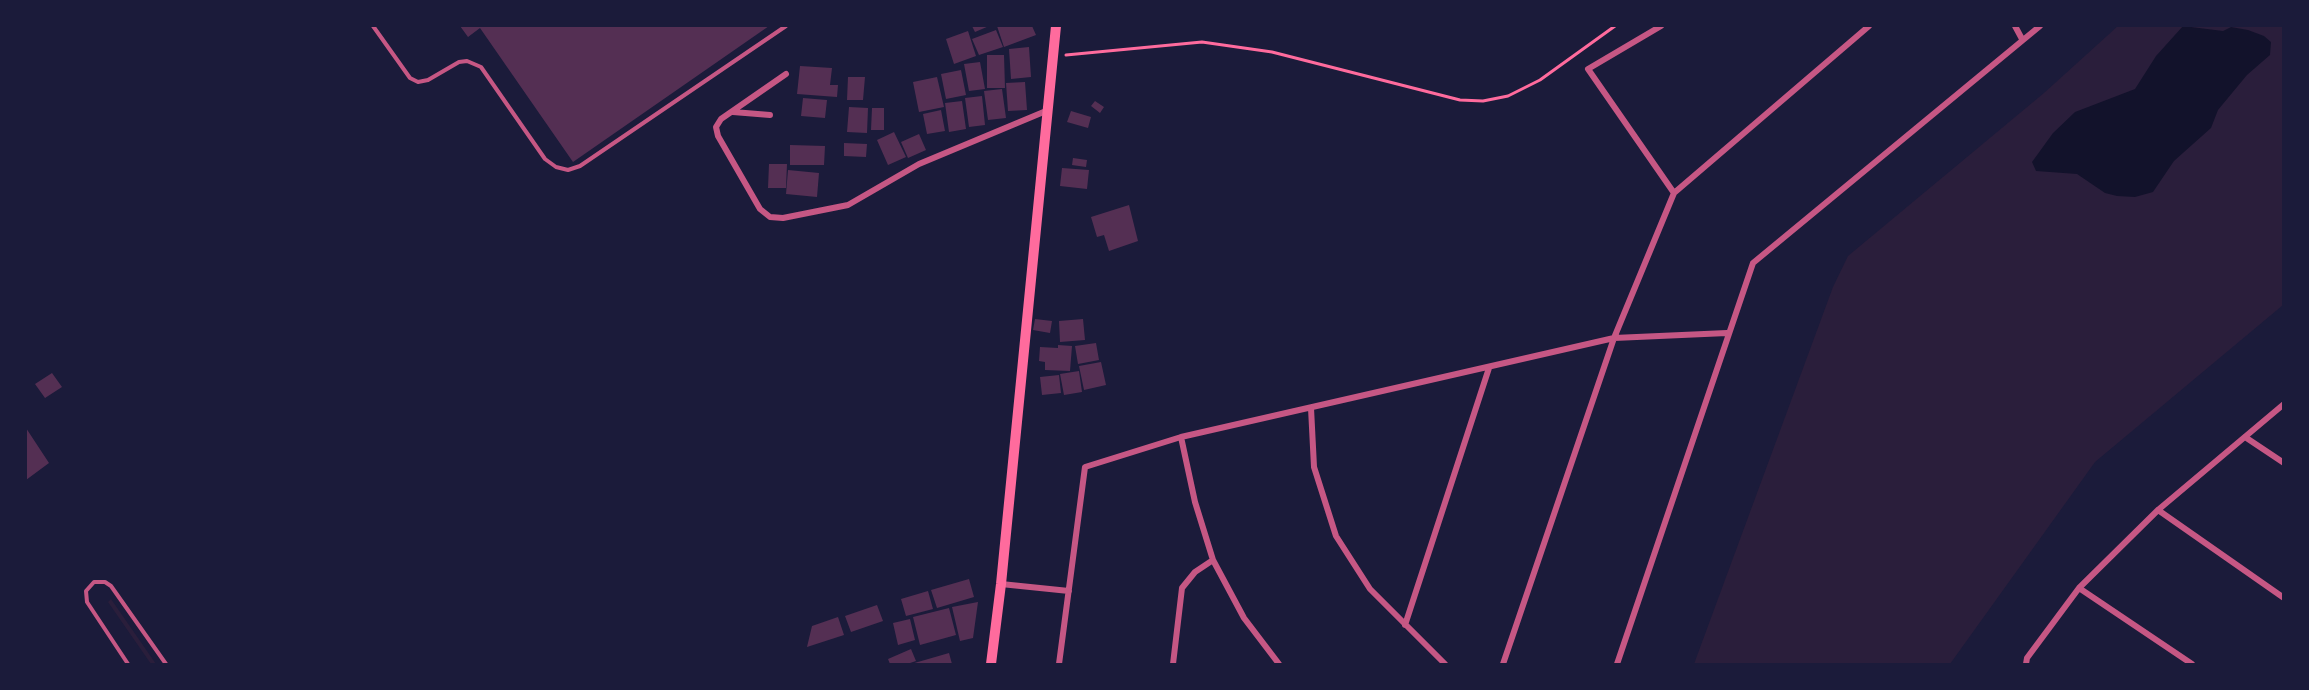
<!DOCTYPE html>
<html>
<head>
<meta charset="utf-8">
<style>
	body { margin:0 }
	#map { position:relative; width:2309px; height:690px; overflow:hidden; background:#1b1b3a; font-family:Poppins,sans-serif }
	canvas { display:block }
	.frame { position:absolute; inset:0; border:27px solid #1b1b3a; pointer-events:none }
</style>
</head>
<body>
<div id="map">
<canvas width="2309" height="690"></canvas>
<div class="frame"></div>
</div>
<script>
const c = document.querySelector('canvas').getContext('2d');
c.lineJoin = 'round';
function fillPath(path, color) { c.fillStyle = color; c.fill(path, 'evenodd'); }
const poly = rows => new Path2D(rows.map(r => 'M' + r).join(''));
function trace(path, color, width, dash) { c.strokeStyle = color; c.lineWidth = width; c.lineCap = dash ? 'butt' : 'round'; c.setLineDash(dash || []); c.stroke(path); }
fillPath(poly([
	[2118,26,2283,26,2283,305,2095,462,1950,664,1694,664,1833,287,1848,256,2044,93],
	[111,599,156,664,151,664,108,602]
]), '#2a1e3b');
fillPath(poly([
	[2183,26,2223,31,2231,27,2248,30,2264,36,2271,42,2270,55,2247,75,2218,110,2211,128,2174,161,2153,192,2135,197,2117,196,2105,193,2077,174,2036,171,2032,162,2053,133,2075,112,2135,89,2156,56]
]), '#12122b');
fillPath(poly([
	[460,26,769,26,573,162,480,28,468,37],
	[972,26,989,26,975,32],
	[997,26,1032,26,1036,35,1004,47],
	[996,30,1003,47,979,55,972,39],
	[968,31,976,56,954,64,946,39],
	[1029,47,1031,77,1011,79,1009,49],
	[987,55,1004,55,1005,88,987,88],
	[980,62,985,89,969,91,964,64],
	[800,66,832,68,830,85,838,85,837,97,797,94],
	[961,70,966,95,946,99,941,74],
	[848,77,865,77,863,100,847,100],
	[937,77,944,107,919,112,913,82],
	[1025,82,1027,110,1008,111,1006,83],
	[1002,89,1006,118,988,120,984,91],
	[982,96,985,125,969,127,965,98],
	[803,98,827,100,825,118,801,116],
	[962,101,966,129,949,132,945,103],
	[1095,101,1104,107,1100,113,1091,106],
	[849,107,868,108,867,133,847,132],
	[872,108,884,108,884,130,871,130],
	[941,110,945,131,927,134,923,114],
	[1071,111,1091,117,1088,128,1067,122],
	[894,132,906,157,888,165,877,140],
	[919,134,926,150,908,158,901,142],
	[844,143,867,144,866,157,844,156],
	[790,145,825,146,824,165,790,165],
	[1073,158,1087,160,1086,167,1072,165],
	[769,164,787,164,786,188,768,188],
	[1062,168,1089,170,1087,189,1060,186],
	[788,170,819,173,817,197,786,194],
	[1129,205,1138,241,1109,251,1104,235,1097,237,1091,217],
	[1035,319,1052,321,1050,333,1033,330],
	[1083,319,1085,340,1060,342,1059,321],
	[1096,343,1099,360,1078,364,1075,346],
	[1058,345,1072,346,1070,371,1045,370,1045,362,1039,361,1040,347,1058,348],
	[1101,362,1106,385,1084,390,1079,366],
	[1079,371,1082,392,1064,395,1060,374],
	[52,373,62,387,45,398,35,384],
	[1059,375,1061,393,1042,395,1040,377],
	[26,428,49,463,26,480],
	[969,579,974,597,937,608,931,590],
	[928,591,933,609,906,616,901,599],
	[978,602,973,638,960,641,952,607],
	[877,605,883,621,851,632,845,616],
	[949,608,956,635,920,645,913,617],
	[838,617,844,635,807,647,812,626],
	[910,619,915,640,898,645,893,623],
	[911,649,916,661,907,664,890,664,888,659],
	[949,653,952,664,911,664]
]), '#542f53');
trace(poly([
	[1066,55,1202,42,1272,52,1460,100,1483,101,1508,96,1540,80,1615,26]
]), '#ff6b9d', 3);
trace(poly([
	[373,26,410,78,418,82,428,80,459,62,467,61,481,67,545,159,556,167,568,170,580,166,786,26],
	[128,664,87,602,86,591,94,582,105,582,111,586,166,664]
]), '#c65784', 4);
trace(poly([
	[1661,26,1588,69,1674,193],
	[2015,26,2022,39],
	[786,74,721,119,716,127,718,136,760,209,770,217,783,218,848,205,919,164,1046,111],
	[733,112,770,115],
	[1311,408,1314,467,1336,536,1370,589,1445,664],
	[1181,437,1195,502,1213,560,1244,618,1279,664],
	[2245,437,2284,463],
	[2158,510,2284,598],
	[1001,584,1069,591],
	[2079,588,2192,664],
	[1405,625,1489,368],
	[1059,664,1085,467,1181,437,1614,338,1727,333],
	[1173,664,1182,588,1195,572,1213,560],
	[1503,664,1614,338,1674,193,1869,26],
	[1617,664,1753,263,2040,26],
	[2026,664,2027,658,2079,588,2158,510,2284,404]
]), '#c65784', 6);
trace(poly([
	[991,664,1001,584,1056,26]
]), '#ff6b9d', 10);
</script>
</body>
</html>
